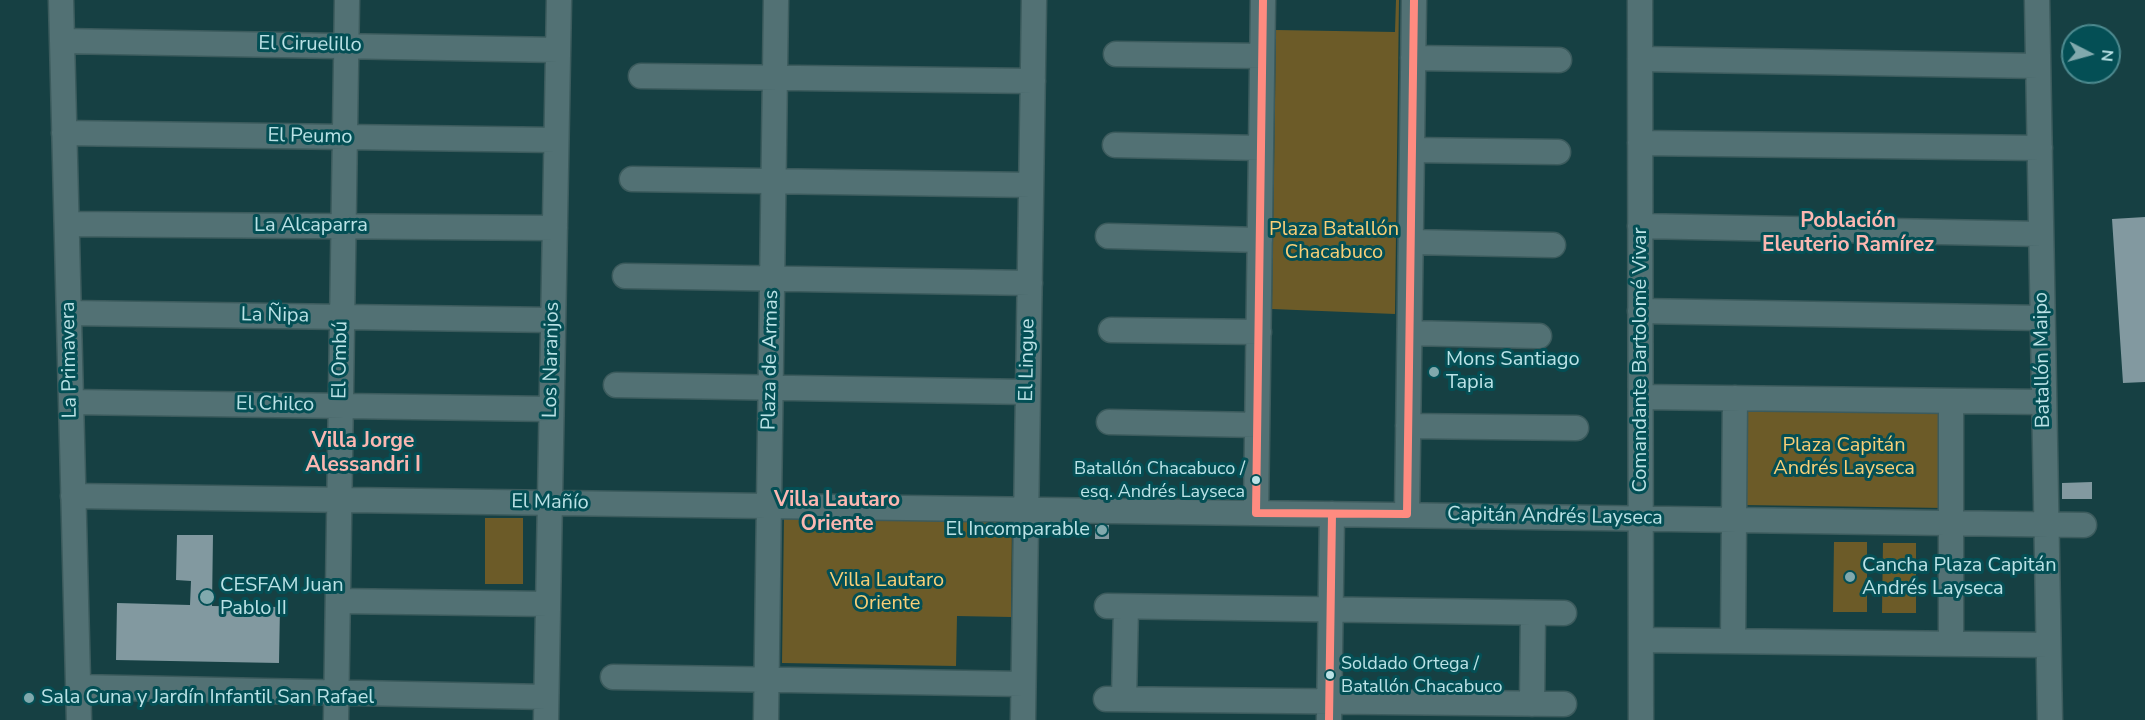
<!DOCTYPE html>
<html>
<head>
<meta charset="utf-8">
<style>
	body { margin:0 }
	#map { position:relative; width:2145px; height:720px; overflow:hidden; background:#164043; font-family:"Nunito Sans",sans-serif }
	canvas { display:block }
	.north { position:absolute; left:2061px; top:24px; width:60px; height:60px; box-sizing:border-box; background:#044f55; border:2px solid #4d8a8f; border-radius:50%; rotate:96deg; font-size:16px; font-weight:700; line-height:24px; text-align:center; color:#bbe2e6 }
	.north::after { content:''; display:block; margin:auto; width:21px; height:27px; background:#81a9ad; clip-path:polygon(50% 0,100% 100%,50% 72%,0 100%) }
</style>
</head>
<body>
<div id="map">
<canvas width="2145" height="720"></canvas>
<div class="north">N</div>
</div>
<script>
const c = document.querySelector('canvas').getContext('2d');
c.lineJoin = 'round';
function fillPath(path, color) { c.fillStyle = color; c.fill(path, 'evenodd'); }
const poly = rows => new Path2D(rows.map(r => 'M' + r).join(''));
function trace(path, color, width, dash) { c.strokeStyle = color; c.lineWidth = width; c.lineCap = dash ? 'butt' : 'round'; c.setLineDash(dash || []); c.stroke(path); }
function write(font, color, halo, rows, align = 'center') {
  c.font = font + ' "Nunito Sans",sans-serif'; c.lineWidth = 6; c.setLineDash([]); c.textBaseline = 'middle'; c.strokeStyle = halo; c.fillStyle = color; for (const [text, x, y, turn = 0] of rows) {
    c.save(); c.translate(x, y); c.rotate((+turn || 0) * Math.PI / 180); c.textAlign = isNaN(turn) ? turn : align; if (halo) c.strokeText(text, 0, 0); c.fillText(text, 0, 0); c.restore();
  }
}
fillPath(poly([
	[1396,0,1399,0,1395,314,1272,309,1276,30,1395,32],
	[1743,406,1945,409,1944,508,1742,505],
	[784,517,1012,520,1011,617,957,616,956,666,782,663],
	[485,518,523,518,523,584,485,584],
	[1834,542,1867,542,1867,612,1833,612],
	[1883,543,1916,543,1916,613,1882,613]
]), '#6c5b28');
fillPath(poly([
	[2145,217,2145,382,2123,383,2112,219],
	[2092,482,2092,499,2062,499,2062,483],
	[1095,525,1109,525,1109,539,1095,539],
	[177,535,213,535,212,606,280,607,279,663,116,660,117,603,190,605,191,581,176,580]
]), '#8299a0');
const minor = poly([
	[61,0,79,720],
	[1640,0,1641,720],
	[2037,0,2050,720],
	[62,41,558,50],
	[1116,54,1262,56],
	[1413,58,1559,60],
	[1640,59,2038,66],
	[641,76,1033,81],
	[64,133,556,140],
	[1640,143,2040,148],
	[1115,145,1261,148],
	[1412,150,1558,152],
	[632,179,1031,185],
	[67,224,555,228],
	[1640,226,2041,234],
	[1108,236,1260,240],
	[1411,242,1553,245],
	[625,276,1030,283],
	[1640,311,2042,318],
	[69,313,553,320],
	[1111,330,1259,332],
	[1410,333,1539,336],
	[616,385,1028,392],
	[1641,397,2043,402],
	[71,402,551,409],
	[1109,422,1257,425],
	[1408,426,1576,428],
	[73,496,2084,525],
	[1256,513,1263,0],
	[1407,514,1414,0],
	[338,601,548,604],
	[1107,606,1564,613],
	[1641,640,2048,645],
	[1733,641,1735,398],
	[1951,644,1951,401],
	[613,677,1023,684],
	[78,687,546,697],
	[1106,699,1564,704],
	[1124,699,1126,607],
	[1532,704,1533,613],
	[336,720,347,0],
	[546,720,559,0],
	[766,720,776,0],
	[1023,720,1034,0],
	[1329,720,1332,514]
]);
trace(minor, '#3c5b5d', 27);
trace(minor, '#527174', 24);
trace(poly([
	[1256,513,1407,514,1414,0],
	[1256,513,1263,0],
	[1329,720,1332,514]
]), '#ff8b80', 8);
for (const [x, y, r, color] of [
	[1434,372,6,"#81a9ad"],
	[1256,480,5,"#bbe2e6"],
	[1102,530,6,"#81a9ad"],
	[1850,577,6,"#81a9ad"],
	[207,597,8,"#81a9ad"],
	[1330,675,5,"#bbe2e6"],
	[29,698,6,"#81a9ad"]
]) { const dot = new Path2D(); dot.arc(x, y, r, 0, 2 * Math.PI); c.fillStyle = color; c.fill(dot); trace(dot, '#044f55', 2); }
write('18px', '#bbe2e6', '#044f55', [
	["Batallón Chacabuco /",1245,470],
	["esq. Andrés Layseca",1245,493],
	["Soldado Ortega /",1341,665,"left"],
	["Batallón Chacabuco",1341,688,"left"]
], 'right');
write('20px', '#bbe2e6', '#044f55', [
	["El Ciruelillo",310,45,1],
	["El Peumo",310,137,1],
	["La Alcaparra",311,226],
	["La Ñipa",275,316,1],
	["La Primavera",70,360,-91],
	["El Ombú",341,360,-89],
	["Los Naranjos",552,360,-89],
	["Plaza de Armas",771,360,-89],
	["El Lingue",1028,360,-89],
	["Comandante Bartolomé Vivar",1641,360,-90],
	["Batallón Maipo",2043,360,-91],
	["El Chilco",275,405,1],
	["El Mañío",550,503,1],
	["Capitán Andrés Layseca",1555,517,1]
]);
write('20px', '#f9cf77', '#044f55', [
	["Plaza Batallón",1334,230],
	["Chacabuco",1334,253],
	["Plaza Capitán",1844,446],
	["Andrés Layseca",1844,469],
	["Villa Lautaro",887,581],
	["Oriente",887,604]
]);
write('20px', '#bbe2e6', '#044f55', [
	["Mons Santiago",1446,360],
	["Tapia",1446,383],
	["El Incomparable",1090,530,"right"],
	["Cancha Plaza Capitán",1862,566],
	["Andrés Layseca",1862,589],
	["CESFAM Juan",220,586],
	["Pablo II",220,609],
	["Sala Cuna y Jardín Infantil San Rafael",41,698]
], 'left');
write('bold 21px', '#fbb7b1', '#044f55', [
	["Población",1848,222],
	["Eleuterio Ramírez",1848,246],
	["Villa Jorge",363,442],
	["Alessandri I",363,466],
	["Villa Lautaro",837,501],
	["Oriente",837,525]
]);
</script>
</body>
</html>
